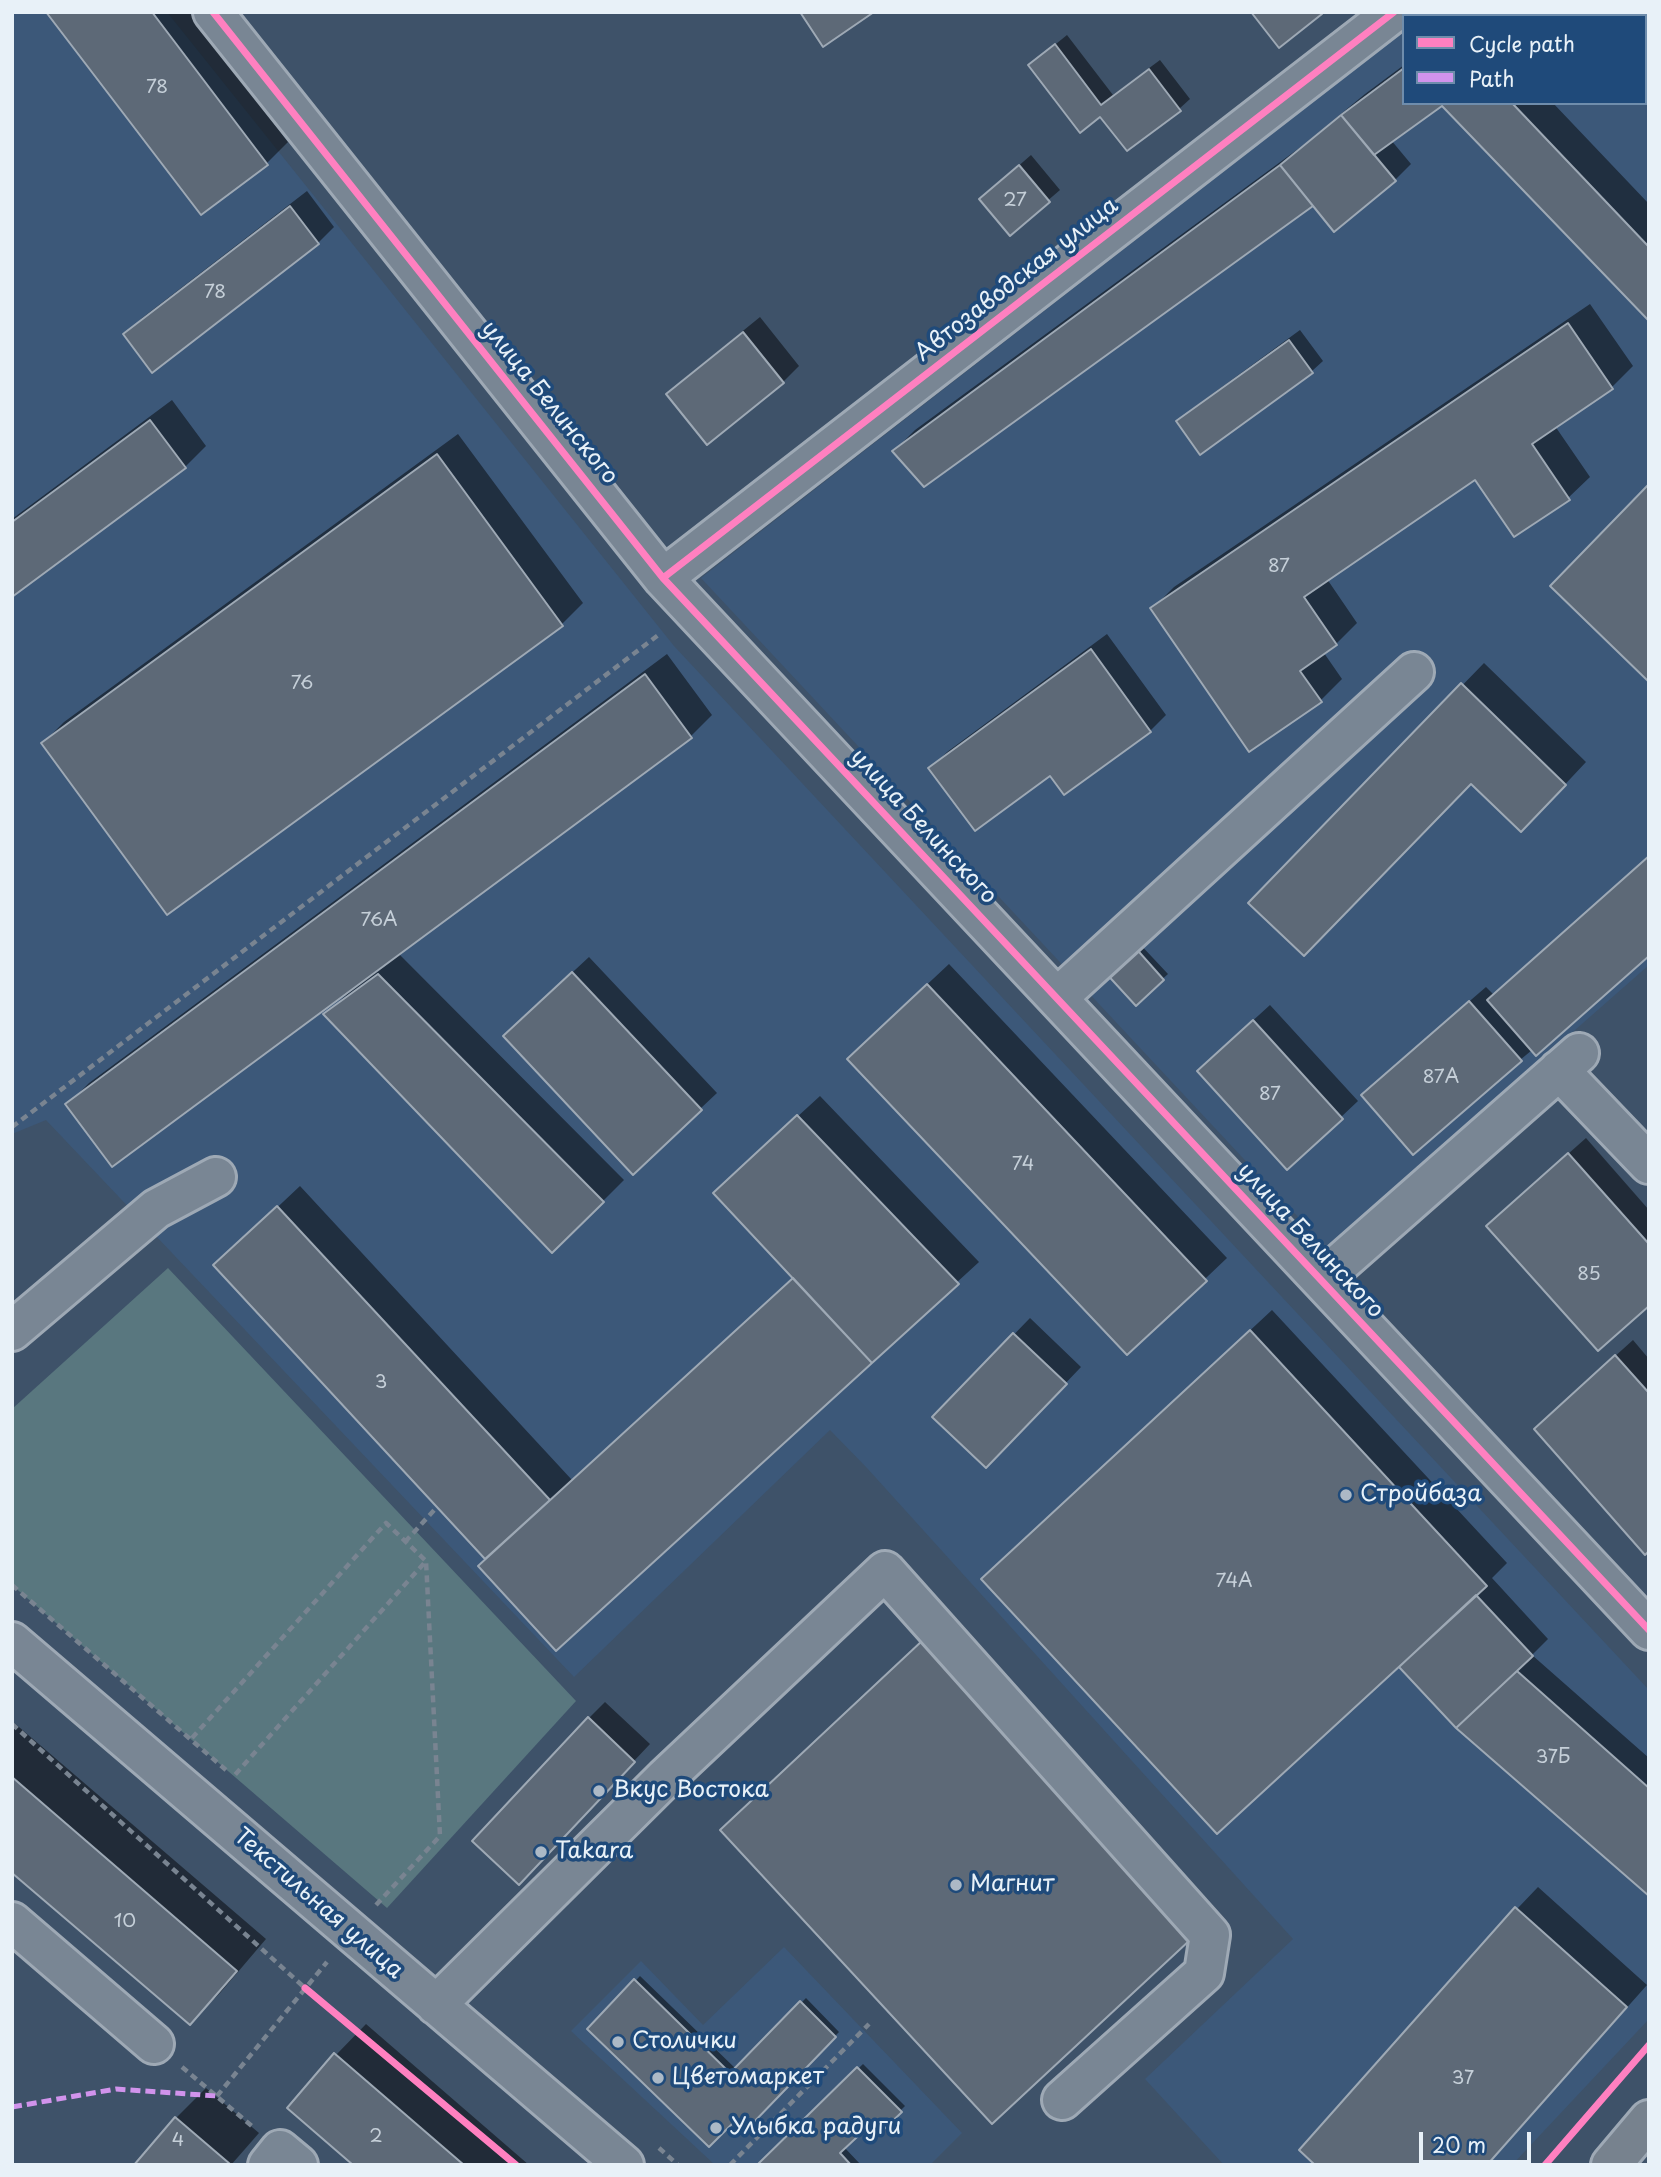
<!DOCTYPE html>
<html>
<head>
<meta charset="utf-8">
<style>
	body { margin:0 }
	#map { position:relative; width:1661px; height:2177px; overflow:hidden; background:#3e5269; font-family:"Playpen Sans",sans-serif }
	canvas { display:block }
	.frame { position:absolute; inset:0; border:14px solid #e8f1f8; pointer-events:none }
	.legend { position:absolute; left:1402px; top:14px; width:245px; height:91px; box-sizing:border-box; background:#1f4a7a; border:2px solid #6f8dac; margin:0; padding:9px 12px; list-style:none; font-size:21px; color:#e8f1f8 }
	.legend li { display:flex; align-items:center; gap:14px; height:35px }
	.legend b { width:35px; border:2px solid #6f8dac }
	.scale { position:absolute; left:1419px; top:2132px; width:112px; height:32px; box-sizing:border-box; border:4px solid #e8f1f8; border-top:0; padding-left:9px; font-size:21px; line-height:24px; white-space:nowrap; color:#e8f1f8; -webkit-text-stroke:5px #1f4a7a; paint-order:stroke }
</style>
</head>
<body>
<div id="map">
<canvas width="1661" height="2177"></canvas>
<div class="frame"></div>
<ul class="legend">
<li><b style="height:9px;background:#ff80c0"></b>Cycle path</li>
<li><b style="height:9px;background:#d193ec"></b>Path</li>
</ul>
<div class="scale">20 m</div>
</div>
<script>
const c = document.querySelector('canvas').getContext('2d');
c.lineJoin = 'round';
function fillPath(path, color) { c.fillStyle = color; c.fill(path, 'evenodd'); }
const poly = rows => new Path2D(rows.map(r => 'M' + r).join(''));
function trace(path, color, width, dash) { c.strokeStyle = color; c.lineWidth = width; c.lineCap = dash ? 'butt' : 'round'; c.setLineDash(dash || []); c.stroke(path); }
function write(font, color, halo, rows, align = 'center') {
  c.font = font + ' "Playpen Sans",sans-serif'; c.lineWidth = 7; c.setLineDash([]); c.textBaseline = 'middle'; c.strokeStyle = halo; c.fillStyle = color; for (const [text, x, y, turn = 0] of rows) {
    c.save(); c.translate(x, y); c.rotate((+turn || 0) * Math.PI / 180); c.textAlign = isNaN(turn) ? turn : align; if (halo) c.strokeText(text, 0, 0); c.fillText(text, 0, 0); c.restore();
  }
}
fillPath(poly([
	[12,12,167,12,674,646,1649,1690,1649,2019,1512,2165,1224,2165,1145,2079,1293,1939,867,1468,830,1430,574,1677,46,1120,12,1134],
	[1428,12,1649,12,1649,965,1327,1248,701,578,1404,31,1404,103,1645,103,1645,16,1424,16],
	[784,1947,962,2133,930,2165,715,2165,571,2031,641,1961,703,2025]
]), '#3c5879');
fillPath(poly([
	[168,1268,576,1701,387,1908,12,1585,12,1409]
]), '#59777f');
fillPath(poly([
	[48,12,189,12,288,142,267,163,202,213],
	[1067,35,1113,95,1160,60,1190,99,1179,109,1101,115,1030,65],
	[1404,65,1404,103,1553,103,1649,204,1649,318,1442,104,1391,140,1411,164,1395,180,1313,203,925,484,894,451,915,430,1302,146,1365,94],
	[1031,155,1060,190,1010,233,992,189],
	[307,191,334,227,318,243,126,334,142,318],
	[1590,304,1633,366,1611,388,1555,426,1590,477,1568,498,1476,478,1327,579,1357,623,1336,644,1324,653,1342,679,1320,701,1153,608,1174,587],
	[760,317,799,366,783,382,668,394,685,378],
	[1300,330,1323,361,1312,371,1201,452,1178,421,1189,411],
	[172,400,206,446,185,467,12,595,12,519],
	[458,434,583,603,562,624,43,743,64,722],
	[1107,634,1166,715,1150,731,1050,774,931,768,947,752],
	[667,654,712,715,691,736,398,953,624,1180,603,1201,326,1014,346,995,344,993,68,1104,89,1083],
	[1484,663,1586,762,1542,809,1471,782,1251,903],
	[1649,856,1649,953,1520,1060,1379,1079,1486,987,1494,995],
	[1137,941,1168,974,1136,1003],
	[589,957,717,1093,633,1172,521,1020],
	[949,964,1227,1258,1127,1353,871,1037],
	[1270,1005,1358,1101,1287,1168,1215,1055],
	[820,1096,979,1262,557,1649,487,1559,216,1265,300,1186,572,1480,795,1277,737,1172],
	[1586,1138,1649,1210,1649,1304,1505,1210],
	[1272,1310,1507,1563,1492,1578,1548,1639,1532,1655,1649,1758,1649,1894,1457,1727,1407,1657,983,1579],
	[1030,1318,1081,1367,1002,1450,935,1416],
	[1633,1340,1649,1359,1649,1549,1552,1413],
	[605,1702,650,1744,535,1866,589,1718],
	[12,1721,266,1939,220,1993,190,2023,12,1870],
	[1538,1887,1647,1985,1487,2165,1517,1909],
	[640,1976,736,2069,806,1998,839,2032,752,2121,732,2121,590,2029],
	[366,2024,529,2165,356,2165,336,2055],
	[863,2064,905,2106,880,2131,871,2121,844,2147,861,2165,760,2165],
	[206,2088,259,2133,231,2165,136,2165,176,2118]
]), '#0007');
const building = poly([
	[46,12,152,12,268,165,201,215,46,12],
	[800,12,874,12,823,47,800,12],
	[1251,12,1320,12,1322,14,1279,48,1251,12],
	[1055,44,1101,105,1149,69,1181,111,1127,151,1100,117,1080,133,1028,65,1055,44],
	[1404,68,1404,103,1512,103,1649,247,1649,321,1442,106,1374,155,1341,115,1404,68],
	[1341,115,1396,181,1334,232,1280,165,1341,115],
	[1019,165,1050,202,1010,236,979,199,1019,165],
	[1280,165,1313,206,924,487,892,451,1280,165],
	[290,206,319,244,152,373,123,334,290,206],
	[1568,323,1613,389,1532,444,1570,500,1514,537,1475,480,1304,597,1337,645,1300,671,1322,702,1249,752,1150,608,1568,323],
	[743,332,784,383,707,445,666,394,743,332],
	[1289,340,1313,373,1200,455,1176,421,1289,340],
	[150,420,186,468,12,597,12,522,150,420],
	[437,454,563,626,167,915,41,743,437,454],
	[1649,484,1649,682,1550,586,1649,484],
	[1091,649,1151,732,1064,795,1050,776,975,831,928,768,1091,649],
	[645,674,692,738,112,1167,65,1104,645,674],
	[1461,683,1566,785,1521,832,1471,784,1304,956,1248,903,1461,683],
	[1649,856,1649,956,1536,1056,1487,1000,1649,856],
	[1132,944,1164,980,1136,1006,1103,970,1132,944],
	[572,972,702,1110,633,1175,503,1036,572,972],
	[378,974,604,1202,552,1253,323,1014,378,974],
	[927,984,1207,1281,1127,1355,847,1059,927,984],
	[1469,1001,1522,1061,1413,1155,1361,1095,1469,1001],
	[1253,1020,1343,1119,1287,1170,1197,1071,1253,1020],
	[797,1115,959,1284,872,1363,713,1193,797,1115],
	[1568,1153,1649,1244,1649,1306,1598,1351,1486,1226,1568,1153],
	[277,1206,550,1500,485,1559,213,1265,277,1206],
	[793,1278,872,1363,556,1651,478,1566,793,1278],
	[1250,1330,1487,1586,1217,1834,981,1579,1250,1330],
	[1013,1333,1067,1384,986,1468,932,1417,1013,1333],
	[1615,1355,1649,1393,1649,1551,1645,1555,1534,1429,1615,1355],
	[1476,1595,1533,1656,1456,1728,1399,1667,1476,1595],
	[923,1640,1190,1940,992,2124,720,1830,923,1640],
	[1517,1671,1649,1788,1649,1896,1456,1728,1517,1671],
	[588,1717,635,1762,519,1885,472,1841,588,1717],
	[12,1777,237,1971,190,2025,12,1873,12,1777],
	[1515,1907,1627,2007,1487,2165,1315,2165,1299,2150,1515,1907],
	[634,1979,730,2073,800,2001,836,2037,753,2123,733,2123,709,2147,587,2029,634,1979],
	[334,2053,464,2165,353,2165,287,2108,334,2053],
	[857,2067,902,2112,880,2133,871,2124,840,2153,851,2165,757,2165,857,2067],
	[175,2117,230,2164,229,2165,134,2165,175,2117]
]);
fillPath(building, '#5d6977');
trace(building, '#9ea9b5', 2);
const minor = poly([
	[213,12,663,578,1649,1630],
	[663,578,1394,12],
	[1057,998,1414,672],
	[1559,1070,1649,1164],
	[1321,1280,1579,1053],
	[12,1331,156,1209,216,1177],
	[12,1642,624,2165],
	[12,1922,154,2044],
	[436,2005,665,1778,885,1571,1210,1935,1204,1973,1062,2100],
	[268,2165,280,2150,298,2165]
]);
const major = poly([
	[1611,2165,1649,2120]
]);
trace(minor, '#9ea9b5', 44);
trace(major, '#9ea9b5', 44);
trace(poly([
	[12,1127,661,633],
	[405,1542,437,1507],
	[12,1585,226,1770],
	[12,1724,305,1988],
	[192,1738,386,1523,426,1561,233,1777],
	[376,1905,440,1836,426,1561],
	[182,2067,253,2127],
	[217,2096,327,1962],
	[659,2148,678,2165],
	[730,2165,869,2024]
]), '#798491', 4.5, [7, 5]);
trace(minor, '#798694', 38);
trace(major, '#77828e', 38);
trace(poly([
	[12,2107,116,2089,217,2096]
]), '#d193ec', 5, [10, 5]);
trace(poly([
	[213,12,663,578,1649,1630],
	[663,578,1394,12],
	[305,1988,516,2165],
	[1545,2165,1649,2045]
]), '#ff80c0', 7);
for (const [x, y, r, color] of [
	[1346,1495,7,"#acb9c6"],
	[599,1791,7,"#acb9c6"],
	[541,1852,7,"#acb9c6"],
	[956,1885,7,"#acb9c6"],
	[618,2042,7,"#acb9c6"],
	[658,2078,7,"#acb9c6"],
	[716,2128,7,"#acb9c6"]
]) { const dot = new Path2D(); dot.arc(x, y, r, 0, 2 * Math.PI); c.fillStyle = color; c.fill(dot); trace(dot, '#1f4a7a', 2.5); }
write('19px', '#c5cfd8', null, [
	["78",157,88],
	["27",1015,201],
	["78",215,293],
	["87",1279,567],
	["76",302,684],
	["76А",379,921],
	["87А",1441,1078],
	["87",1270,1095],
	["74",1023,1165],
	["85",1589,1275],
	["3",381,1383],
	["74А",1234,1582],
	["37Б",1553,1758],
	["10",125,1922],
	["37",1463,2079],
	["2",376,2137],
	["4",178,2141]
]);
write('23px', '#e8f1f8', '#1f4a7a', [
	["Автозаводская улица",1017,280,-38],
	["улица Белинского",549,403,51],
	["улица Белинского",923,827,47],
	["улица Белинского",1310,1241,47],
	["Текстильная улица",318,1904,41]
]);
write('23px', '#e8f1f8', '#1f4a7a', [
	["Стройбаза",1360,1495],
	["Вкус Востока",613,1791],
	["Takara",555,1852],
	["Магнит",970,1885],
	["Столички",632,2042],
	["Цветомаркет",672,2078],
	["Улыбка радуги",730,2128]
], 'left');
</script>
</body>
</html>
